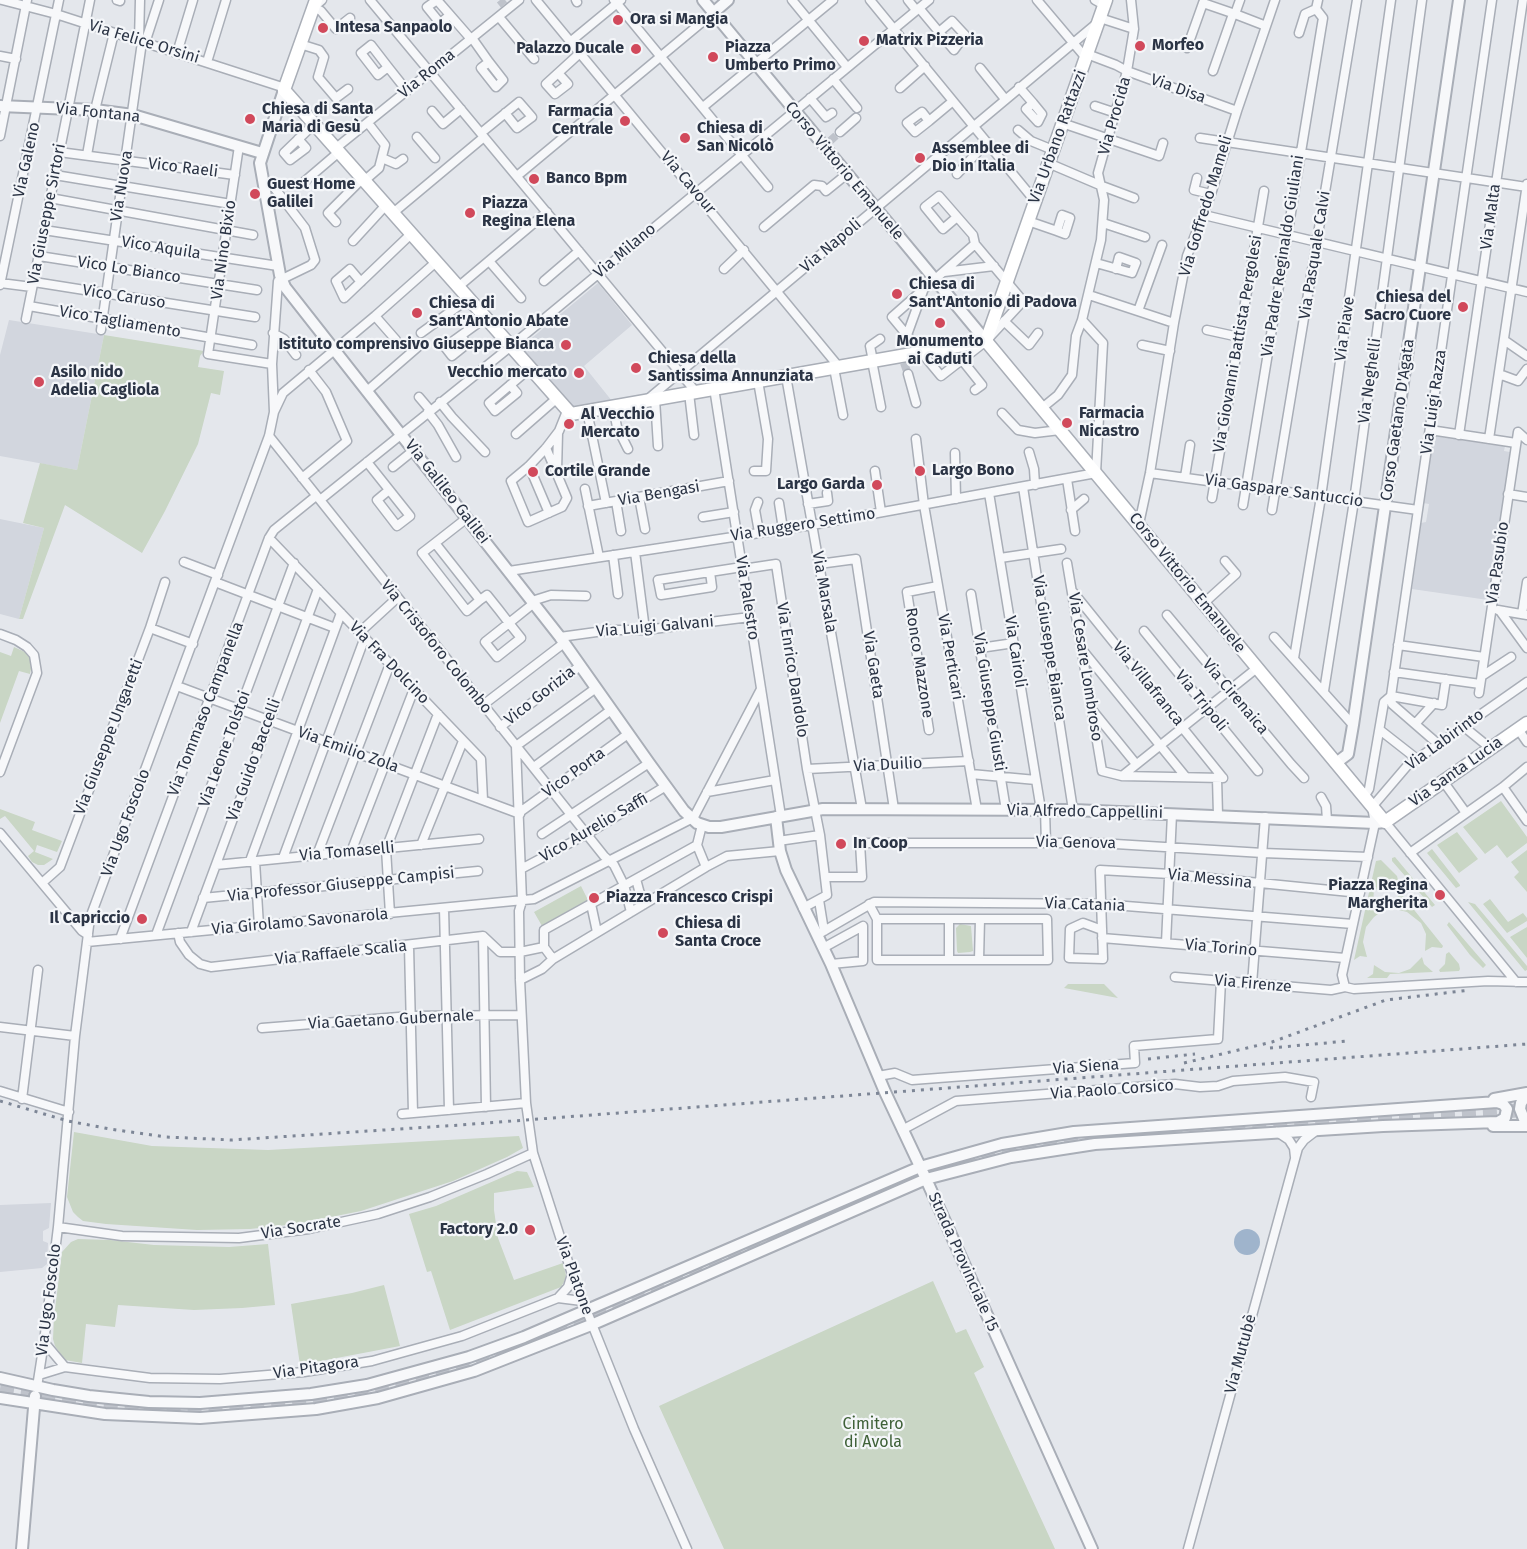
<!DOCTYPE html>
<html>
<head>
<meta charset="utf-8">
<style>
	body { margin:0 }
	canvas { display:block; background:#e4e7ec }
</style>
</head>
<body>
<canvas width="1527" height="1549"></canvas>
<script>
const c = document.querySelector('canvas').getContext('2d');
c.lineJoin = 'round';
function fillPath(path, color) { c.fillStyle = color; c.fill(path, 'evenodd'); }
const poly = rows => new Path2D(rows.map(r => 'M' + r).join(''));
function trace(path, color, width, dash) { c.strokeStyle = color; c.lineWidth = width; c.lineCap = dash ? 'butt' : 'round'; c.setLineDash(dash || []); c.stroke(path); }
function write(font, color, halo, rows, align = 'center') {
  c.font = font + ' "Fira Sans",sans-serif'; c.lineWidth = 4.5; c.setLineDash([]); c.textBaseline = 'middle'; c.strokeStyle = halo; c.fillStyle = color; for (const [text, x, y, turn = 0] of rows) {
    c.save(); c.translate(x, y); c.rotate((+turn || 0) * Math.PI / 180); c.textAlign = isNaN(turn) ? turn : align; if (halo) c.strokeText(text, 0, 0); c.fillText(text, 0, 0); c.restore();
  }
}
fillPath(poly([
	[598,283,632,325,584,366,612,401,575,408,521,347],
	[9,320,104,335,77,470,0,456,0,355],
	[1434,436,1505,446,1504,451,1510,452,1488,600,1412,589,1421,523,1426,522,1429,504,1423,503],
	[0,519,44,528,19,619,0,614],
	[51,1203,49,1228,43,1231,43,1241,48,1243,47,1264,42,1268,0,1272,0,1205]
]), '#d2d6de');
fillPath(poly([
	[104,335,204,351,200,356,198,367,224,371,220,395,211,393,198,444,165,511,142,553,65,505,23,619,19,619,44,528,23,523,40,463,77,470],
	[14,647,25,652,30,658,31,669,30,674,19,671,0,723,0,652,11,656],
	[1501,801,1527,837,1527,843,1507,858,1497,845,1485,854,1463,827],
	[0,809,35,822,32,830,62,841,57,852,37,845,35,852,53,859,44,865,38,865,32,862,28,856,34,851,5,816,0,819],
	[1457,832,1478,859,1459,873,1437,845],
	[1432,849,1460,885,1460,886,1456,888,1427,853],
	[1527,850,1527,892,1514,877,1519,872,1511,862],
	[1395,857,1435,905,1432,907,1392,861,1392,858],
	[1381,860,1397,876,1399,884,1391,886,1383,885,1374,891,1373,901,1381,912,1374,917,1366,927,1363,942,1367,957,1360,956,1354,960,1376,861],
	[581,886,588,900,542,926,534,912],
	[1399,891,1443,946,1442,948,1432,947,1425,951,1426,934,1421,923,1407,912,1395,909],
	[1490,899,1508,922,1523,913,1527,918,1527,921,1507,933,1483,904],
	[1468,902,1475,904,1527,966,1527,970,1525,971],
	[1449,922,1486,965,1483,968,1470,955,1447,925],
	[960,924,971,926,973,951,970,952,958,953,957,951,956,928],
	[1527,927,1527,958,1510,937],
	[1449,952,1459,964,1460,969,1459,971,1440,972,1439,970,1445,964,1446,954],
	[1422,957,1424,964,1433,972,1390,974,1387,978,1367,978,1373,974,1374,965,1385,972,1399,973,1410,969],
	[1068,984,1104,984,1118,998,1064,988],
	[74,1132,152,1146,268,1150,519,1136,523,1148,507,1157,453,1181,361,1211,296,1224,250,1229,197,1230,106,1224,83,1221,78,1217,73,1212,67,1197],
	[517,1171,527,1172,534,1187,494,1193,494,1210,498,1238,514,1280,563,1263,566,1275,564,1282,561,1287,450,1330,431,1271,427,1272,409,1214,436,1206],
	[78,1239,110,1240,154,1245,229,1247,268,1244,275,1305,242,1308,194,1310,118,1305,115,1327,86,1324,82,1363,65,1360,55,1346,53,1339,54,1318,62,1252,71,1242],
	[933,1281,956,1333,966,1329,984,1367,974,1373,1055,1549,724,1549,659,1406],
	[384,1285,400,1346,300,1365,291,1304,352,1293]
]), '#c9d6c5');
fillPath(poly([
	'1234 1242a13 13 0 1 1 26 0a13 13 0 1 1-26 0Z'
]), '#9fb4cc');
trace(poly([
	[500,0,504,5],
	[830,141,840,132],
	[904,363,908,374]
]), '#bfc3cb', 8, [8, 4]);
trace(poly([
	[0,1389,109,1405,150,1409,201,1411,257,1408,365,1393,418,1381,473,1364,534,1341,864,1198,920,1175,1008,1150,1080,1138,1196,1129,1527,1110]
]), '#bfc3cb', 14, [14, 7]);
const minor = poly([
	[2,0,56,14,285,88],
	[117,0,120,1],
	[322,0,314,7,321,11,336,29,350,18],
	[370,0,696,392],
	[437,0,471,39],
	[437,0,427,7,440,23,450,15],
	[536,0,839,367],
	[576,0,577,2],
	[614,0,768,187],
	[792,0,847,67],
	[870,0,1035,201],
	[908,0,916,10],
	[1037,0,1086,58],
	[1095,0,1104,5],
	[1240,0,1235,14,1266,26],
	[919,8,954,50,965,35,952,21,939,32],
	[1316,9,1318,0],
	[499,17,534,59],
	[1100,18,1134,29],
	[1299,33,1305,14,1316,9],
	[472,38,489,62,503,80,496,87,481,68,489,62],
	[139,41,140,0],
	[570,42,621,0],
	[145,43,159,0],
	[300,44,319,50,324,57,318,77,336,98,348,89],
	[1187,48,1203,3,1235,14],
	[177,53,193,0],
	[1087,54,1116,65,1127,71,1237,111],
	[0,56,16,59],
	[207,62,226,0],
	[388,67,378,75,361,53,371,45,388,67,407,91],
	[980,68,1005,99],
	[1213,71,1233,14],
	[558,73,568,84,555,94,546,84,580,53],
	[833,79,857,108],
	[1019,87,1033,103,1042,114,1038,122,1026,109,1033,103],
	[900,88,925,66],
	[810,98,826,117,832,113],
	[1095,106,1116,113],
	[703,107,833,0],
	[432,111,443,124,461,109],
	[929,121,922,112,907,123,915,132,929,121,953,101],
	[1062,123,1159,156,1163,143],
	[1018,130,1031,141,1053,150],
	[840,132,856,118],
	[481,133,519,102,532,117,517,128,505,113],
	[0,136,27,0],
	[417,137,435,158],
	[1200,138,1527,187],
	[298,139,306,148,290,160,284,153,314,124],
	[239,146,208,354,272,364],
	[336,148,519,0],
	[59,152,235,175],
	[87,155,95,110,114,33],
	[382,158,396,164,403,159],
	[1048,163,1102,186,1134,198],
	[957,174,987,142],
	[55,175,231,204],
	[517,176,713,13],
	[1197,178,1194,190,1211,194],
	[305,181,339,152],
	[364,181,379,168,385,145,368,123],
	[50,198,253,235],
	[393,213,484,137],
	[1204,215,1527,292],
	[957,217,943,229,925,207,939,196,973,235,975,244],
	[1028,221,1057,231,1065,234,1070,218,1062,215,1057,231],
	[336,222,328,213,362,179],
	[1103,223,1145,237],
	[764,227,814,185,822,186,826,191,847,174],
	[44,230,278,266],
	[353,241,386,205],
	[975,244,1023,301,986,341,941,376,892,317,975,244],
	[39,256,257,290],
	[489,261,521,298],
	[1096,263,1132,273,1136,263,1119,257,1116,269],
	[724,269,744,250],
	[944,272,994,266],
	[544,281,579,251],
	[34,282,255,317],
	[361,282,350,269,336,281,344,298,411,234],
	[0,283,32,287],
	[0,285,59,0],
	[458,287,547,212],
	[1089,295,1174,323],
	[29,306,252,345],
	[1138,311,1162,245],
	[375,316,396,340],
	[26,319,90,0],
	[1004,321,1029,345,1038,333],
	[101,330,142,42],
	[1207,330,1239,337],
	[273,333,284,339,296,355],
	[421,333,468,299],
	[907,335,923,291],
	[461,336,467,344,452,356,445,347,485,318],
	[1504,340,1527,356],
	[1142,345,1170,351],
	[962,360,982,385,975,390],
	[872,361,881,407],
	[873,361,870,346,880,339],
	[834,368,843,415],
	[908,374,916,403],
	[1499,374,1518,381,1527,369],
	[786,376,862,809],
	[510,385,517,393,495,411,489,403,529,369],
	[714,388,781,816],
	[367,391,420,345],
	[689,393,694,435],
	[419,397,430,410],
	[648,399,1096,24],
	[655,399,658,446],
	[440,402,452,417,485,452],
	[613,406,617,427,628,449],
	[1042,408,1058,395,1072,375,1076,336,1082,320],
	[587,411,606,503],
	[274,412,283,393,375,316,436,262],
	[428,412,438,425,456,457],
	[1002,413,1018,430,1035,433,1060,430],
	[1430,430,1516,443],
	[516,434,556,399],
	[1459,435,1523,0],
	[269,436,604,856,614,865,624,885,631,912],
	[916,439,924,505,977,810],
	[1489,439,1527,184],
	[546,448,567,498,562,507,528,522,511,481,529,466,546,448,559,431,567,411],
	[1029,452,1034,469,1035,485],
	[955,453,956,499],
	[367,462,410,516,397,526,377,500,389,490],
	[529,466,549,513],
	[393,467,414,450],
	[557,471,558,433],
	[754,471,766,471,768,439,758,381],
	[875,471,881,512],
	[1150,473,1418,510],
	[1185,477,1190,445],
	[302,478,347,441,326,392,309,370],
	[1067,479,1075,531],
	[1023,487,1073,810],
	[585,489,599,557],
	[989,493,1041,810],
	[1508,494,1527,497],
	[639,497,645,529],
	[1212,498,1264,191],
	[320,500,510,347,929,0],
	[616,501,621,531],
	[758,502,755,510,759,532],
	[779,503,783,529],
	[808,504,828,501,827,493],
	[1243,505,1323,18,1316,9],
	[588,506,729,481],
	[1071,510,1084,499],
	[1272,510,1357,0],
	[703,517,734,512],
	[467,518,435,543,480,600,487,595,499,610,509,623,521,638,497,657,485,642,509,623,534,603],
	[1139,524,1150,473,1174,323,1187,256,1211,194,1237,111,1275,0],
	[269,538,481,759,483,800],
	[435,543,422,553,467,611,480,600],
	[635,552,645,630],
	[613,555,618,594],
	[1000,558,1061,549],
	[184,562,218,575],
	[1067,563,1102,771,1122,776,1223,778],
	[819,564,856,559,894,809],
	[743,569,776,564,807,769,820,835,827,895,803,908],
	[509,571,812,525,1096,473,1103,343,1082,320,1101,240,1104,200,1098,173,1127,71,1134,29,1131,0],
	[710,572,712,587,661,595,658,580,742,567],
	[215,582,335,628],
	[1073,592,1223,778],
	[971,594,1006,810],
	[532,601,551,595,586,596],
	[1204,603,1236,574,1225,561],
	[1498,610,1527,615],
	[1500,611,1527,648],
	[1522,614,1527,582],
	[1167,615,1291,764,1304,778],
	[150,628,165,582],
	[1144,631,1258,771],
	[360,632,397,598],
	[0,634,16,640,27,647,34,655,37,673,0,772],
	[560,637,611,630,645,630,750,617],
	[1274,637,1353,725],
	[1398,645,1484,657],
	[980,648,1014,643],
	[1084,652,1185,776],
	[1294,658,1321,497,1391,0],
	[1394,672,1480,684],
	[1482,676,1511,657],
	[177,686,520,814],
	[596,688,516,746,522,901,519,911,520,980,526,1103,533,1153,572,1274,634,1429,687,1549],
	[1324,691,1354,501,1422,0],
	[1479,693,1518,432,1527,440],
	[1391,696,1442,705,1446,679],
	[483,705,564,643],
	[1093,711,1136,764],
	[1415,724,1434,703],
	[1463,726,1490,748],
	[500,727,580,666],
	[1518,729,1527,742],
	[929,730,907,592,938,586],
	[1380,730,1417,759],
	[1438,744,1392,704,1391,696,1492,0],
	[534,767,611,710],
	[807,769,969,761],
	[971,774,1036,780],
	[1122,776,1257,668],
	[1217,778,1218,815],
	[1443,781,1466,813],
	[1503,787,1527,821],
	[707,792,775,780],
	[1321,797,1326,806,1327,820],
	[1364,797,1369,789,1384,702,1391,696],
	[1045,810,1046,843],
	[520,812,628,734],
	[1385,822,1516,982],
	[702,825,697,845,706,867],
	[0,833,82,931,88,935],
	[542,834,649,763],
	[778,841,820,835],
	[421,845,463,741],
	[351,852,414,689],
	[1410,853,1503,787,1527,767],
	[317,855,390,664],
	[283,858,365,637],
	[250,861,341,613],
	[255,861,259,926],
	[216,865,479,839],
	[521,869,587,834,666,786],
	[825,877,862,877,860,843,1099,843,1263,853,1368,857],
	[636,879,643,905],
	[42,883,60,867,150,628,193,644],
	[203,898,478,871],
	[819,900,824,931],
	[591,904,597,932],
	[869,904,877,919,877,960,1048,960,1047,919,877,919],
	[444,908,449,1110],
	[390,914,386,849,438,714],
	[949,919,949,960],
	[1102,930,1083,923,1070,929,1069,958,1103,959,1100,870,1170,874,1360,893],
	[191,932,318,589],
	[178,933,180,942,189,955,200,964,211,967,483,936,500,952,520,952,544,947],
	[156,935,294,563],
	[817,935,874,902,1101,904,1353,924],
	[483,936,486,1107],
	[1102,938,1345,958],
	[120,939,269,538,274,530,316,496],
	[87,942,534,899,691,819,695,815,761,689],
	[1166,943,1172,814],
	[409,946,413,1113],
	[823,948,863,926,863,961,831,964],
	[553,959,544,947,544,930,697,845],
	[979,960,980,919],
	[1175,977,1331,990,1345,987,1354,989,1488,981,1527,982],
	[520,980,542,969,553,959,706,867,727,856,780,851],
	[1252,984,1265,817],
	[1345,987,1342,975,1375,823,1372,807,1407,766,1527,682],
	[0,1027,75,1036],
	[262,1028,411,1016,521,1015],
	[878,1076,895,1073,912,1080,1135,1063,1134,1046,1218,1039,1221,981],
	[0,1091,69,1112],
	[22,1099,38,970],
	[402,1114,526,1103],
	[902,1130,956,1101,1175,1084,1200,1087,1218,1086,1233,1081,1285,1077,1314,1082,1311,1097],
	[1277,1132,1289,1140,1294,1148,1295,1157],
	[58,1227,122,1236,239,1238,309,1229,378,1214,430,1197,487,1174,533,1153],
	[558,1298,568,1287,572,1274],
	[44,1342,65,1367],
	[39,1375,65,1367,150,1378,220,1379,304,1372,372,1361,462,1336,558,1298,582,1301],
	[37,1387,44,1342,58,1227,75,1036,90,918,269,436,274,412,272,364,278,281,311,265,315,260,305,228,273,186,264,182],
	[1188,1549,1298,1148,1304,1140,1317,1130]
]);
const tertiary = poly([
	[703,0,986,341],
	[713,13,728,0],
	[284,90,260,163,280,275,285,287,560,637,649,763,684,811,697,823,709,827,721,827,823,809,1073,810,1375,823,1385,822],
	[0,106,95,110,133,115,262,153],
	[1336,763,1348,754,1353,725,1459,0],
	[776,817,780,851,786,870,831,964,885,1092,926,1179,1092,1549],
	[1527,1095,1521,1103,1520,1109,1524,1119,1527,1122],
	[1494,1099,1527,1093],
	[1493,1126,1527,1126],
	[0,1378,53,1390,89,1396,149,1402,200,1403,311,1394,367,1385,469,1357,524,1337,920,1167,1002,1144,1074,1132,1497,1102,1503,1104,1507,1109,1505,1118,1498,1122,1383,1126,1095,1144,1011,1157,926,1179,591,1325,474,1371,378,1398,316,1409,200,1418,105,1414,0,1398],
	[22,1549,35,1396]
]);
const secondary = poly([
	[316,0,284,90,571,414,986,341],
	[986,341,1385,822,1527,723],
	[986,341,1106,0]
]);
trace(minor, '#a9aeb7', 11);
trace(tertiary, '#a9aeb7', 14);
trace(secondary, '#a9aeb7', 15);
trace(minor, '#f7f8fa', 8);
trace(tertiary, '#f7f8fa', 10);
trace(secondary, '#fff', 12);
trace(poly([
	[1270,1048,1348,1041],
	[1148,1059,1195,1054],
	[1184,1063,1272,1042,1386,1000,1470,990],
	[0,1101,68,1121,110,1129,166,1137,232,1140,460,1125,1527,1044]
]), '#7d8696', 3, [3, 6]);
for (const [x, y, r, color] of [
	[618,20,6,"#d1495b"],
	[323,28,6,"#d1495b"],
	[864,41,6,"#d1495b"],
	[1140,46,6,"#d1495b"],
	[636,49,6,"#d1495b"],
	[713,57,6,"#d1495b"],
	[250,119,6,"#d1495b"],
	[625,121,6,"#d1495b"],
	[685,138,6,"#d1495b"],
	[920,158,6,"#d1495b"],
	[534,179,6,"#d1495b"],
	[255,194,6,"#d1495b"],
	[470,213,6,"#d1495b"],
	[897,294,6,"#d1495b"],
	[1463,307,6,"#d1495b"],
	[417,313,6,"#d1495b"],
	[940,323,6,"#d1495b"],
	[566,345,6,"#d1495b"],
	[636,368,6,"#d1495b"],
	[579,373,6,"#d1495b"],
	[39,382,6,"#d1495b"],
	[1067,423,6,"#d1495b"],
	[569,424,6,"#d1495b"],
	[920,471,6,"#d1495b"],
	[533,472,6,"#d1495b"],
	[877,485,6,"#d1495b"],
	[841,844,6,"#d1495b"],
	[1440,895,6,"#d1495b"],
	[594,898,6,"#d1495b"],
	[142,919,6,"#d1495b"],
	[663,933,6,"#d1495b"],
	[530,1230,6,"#d1495b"]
]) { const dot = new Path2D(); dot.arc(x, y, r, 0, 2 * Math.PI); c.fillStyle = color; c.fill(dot); trace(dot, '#f4f6f9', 2); }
write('bold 16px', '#2b3445', '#f4f6f9', [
	["Ora si Mangia",630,20],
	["Intesa Sanpaolo",335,28],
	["Matrix Pizzeria",876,41],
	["Morfeo",1152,46],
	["Piazza",725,48],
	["Umberto Primo",725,66],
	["Palazzo Ducale",624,49,"right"],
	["Chiesa di Santa",262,110],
	["Maria di Gesù",262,128],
	["Farmacia",613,112,"right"],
	["Centrale",613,130,"right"],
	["Chiesa di",697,129],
	["San Nicolò",697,147],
	["Assemblee di",932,149],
	["Dio in Italia",932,167],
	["Banco Bpm",546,179],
	["Guest Home",267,185],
	["Galilei",267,203],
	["Piazza",482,204],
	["Regina Elena",482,222],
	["Chiesa di",909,285],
	["Sant'Antonio di Padova",909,303],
	["Chiesa del",1451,298,"right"],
	["Sacro Cuore",1451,316,"right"],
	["Chiesa di",429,304],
	["Sant'Antonio Abate",429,322],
	["Monumento",940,342,"center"],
	["ai Caduti",940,360,"center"],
	["Istituto comprensivo Giuseppe Bianca",554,345,"right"],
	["Chiesa della",648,359],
	["Santissima Annunziata",648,377],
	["Asilo nido",51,373],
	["Adelia Cagliola",51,391],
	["Vecchio mercato",567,373,"right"],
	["Farmacia",1079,414],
	["Nicastro",1079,432],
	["Al Vecchio",581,415],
	["Mercato",581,433],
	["Largo Bono",932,471],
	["Cortile Grande",545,472],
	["Largo Garda",865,485,"right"],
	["In Coop",853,844],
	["Piazza Regina",1428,886,"right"],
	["Margherita",1428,904,"right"],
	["Piazza Francesco Crispi",606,898],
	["Il Capriccio",130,919,"right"],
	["Chiesa di",675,924],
	["Santa Croce",675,942],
	["Factory 2.0",518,1230,"right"]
], 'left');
write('16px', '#2b3445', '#f4f6f9', [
	["Via Felice Orsini",144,42,17],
	["Via Roma",427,74,-39],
	["Via Disa",1178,89,20],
	["Via Fontana",98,113,6],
	["Via Procida",1115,116,-74],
	["Via Urbano Rattazzi",1058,137,-70],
	["Via Galeno",27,160,-78],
	["Vico Raeli",183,168,7],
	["Corso Vittorio Emanuele",844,171,50],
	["Via Cavour",688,183,50],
	["Via Nuova",122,186,-81],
	["Via Goffredo Mameli",1206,206,-73],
	["Via Giuseppe Sirtori",47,214,-79],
	["Via Malta",1491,217,-82],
	["Via Napoli",831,246,-40],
	["Vico Aquila",161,248,9],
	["Via Nino Bixio",224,250,-82],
	["Via Milano",625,251,-40],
	["Via Pasquale Calvi",1315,255,-81],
	["Via Padre Reginaldo Giuliani",1283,256,-81],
	["Vico Lo Bianco",129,270,9],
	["Vico Caruso",124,297,9],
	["Vico Tagliamento",120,322,10],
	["Via Piave",1345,329,-82],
	["Via Giovanni Battista Pergolesi",1238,344,-80],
	["Via Neghelli",1370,381,-82],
	["Via Luigi Razza",1434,402,-82],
	["Corso Gaetano D'Agata",1398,420,-82],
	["Via Gaspare Santuccio",1284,491,8],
	["Via Galileo Galilei",447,492,52],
	["Via Bengasi",659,494,-10],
	["Via Ruggero Settimo",803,525,-9],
	["Via Pasubio",1498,563,-82],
	["Corso Vittorio Emanuele",1187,583,51],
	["Via Marsala",824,592,80],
	["Via Palestro",747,598,81],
	["Via Luigi Galvani",655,627,-5],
	["Via Cristoforo Colombo",436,647,51],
	["Via Giuseppe Bianca",1049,648,81],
	["Via Cairoli",1015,652,81],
	["Via Perticari",950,657,80],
	["Via Fra Dolcino",389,663,46],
	["Ronco Mazzone",919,663,81],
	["Via Gaeta",873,665,81],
	["Via Cesare Lombroso",1085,667,81],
	["Via Enrico Dandolo",792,670,81],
	["Via Villafranca",1148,684,51],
	["Vico Gorizia",540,696,-38],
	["Via Cirenaica",1235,697,50],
	["Via Tripoli",1201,701,51],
	["Via Giuseppe Giusti",989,702,81],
	["Via Tommaso Campanella",206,709,-69],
	["Via Giuseppe Ungaretti",109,737,-69],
	["Via Labirinto",1445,740,-36],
	["Via Leone Tolstoi",225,749,-70],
	["Via Emilio Zola",348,750,20],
	["Via Guido Baccelli",254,760,-70],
	["Via Duilio",888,765,-3],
	["Via Santa Lucia",1456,772,-35],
	["Vico Porta",574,773,-36],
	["Via Alfredo Cappellini",1085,812,1],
	["Via Ugo Foscolo",126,823,-70],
	["Vico Aurelio Saffi",594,828,-30],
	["Via Genova",1076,843,1],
	["Via Tomaselli",347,852,-5],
	["Via Messina",1210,879,6],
	["Via Professor Giuseppe Campisi",341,885,-6],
	["Via Catania",1085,905,2],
	["Via Girolamo Savonarola",300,922,-5],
	["Via Torino",1221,948,5],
	["Via Raffaele Scalia",341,953,-6],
	["Via Firenze",1253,984,5],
	["Via Gaetano Gubernale",391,1020,-3],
	["Via Siena",1086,1067,-4],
	["Via Paolo Corsico",1112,1090,-4],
	["Via Socrate",301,1228,-9],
	["Strada Provinciale 15",963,1262,66],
	["Via Platone",574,1276,70],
	["Via Ugo Foscolo",49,1300,-83],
	["Via Mutubè",1241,1354,-75],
	["Via Pitagora",316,1368,-8]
]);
write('16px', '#3f6138', '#f4f6f9', [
	["Cimitero",873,1425],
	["di Avola",873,1443]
]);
</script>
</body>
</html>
